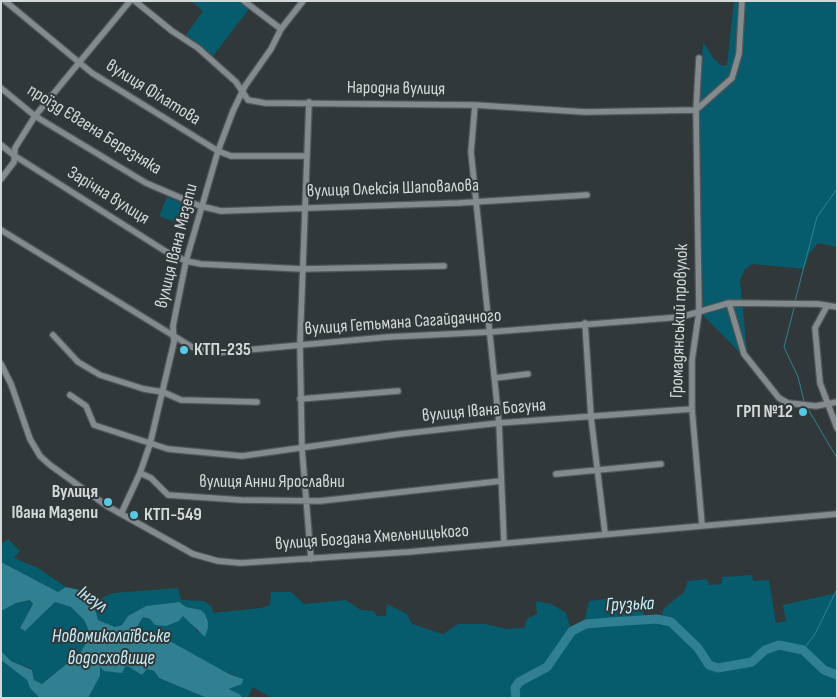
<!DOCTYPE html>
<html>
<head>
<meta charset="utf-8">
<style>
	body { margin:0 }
	#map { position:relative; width:838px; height:699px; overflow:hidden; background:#31383a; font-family:"Sofia Sans Condensed",sans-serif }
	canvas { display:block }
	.frame { position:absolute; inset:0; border:2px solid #d4d8d9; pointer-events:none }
</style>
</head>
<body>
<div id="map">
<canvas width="838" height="699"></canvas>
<div class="frame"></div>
</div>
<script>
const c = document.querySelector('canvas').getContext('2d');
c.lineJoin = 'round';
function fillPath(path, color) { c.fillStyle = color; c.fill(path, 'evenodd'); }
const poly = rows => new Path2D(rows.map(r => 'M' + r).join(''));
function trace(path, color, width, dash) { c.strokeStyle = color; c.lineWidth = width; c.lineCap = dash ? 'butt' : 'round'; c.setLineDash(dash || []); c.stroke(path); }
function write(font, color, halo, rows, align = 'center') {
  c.font = font + ' "Sofia Sans Condensed",sans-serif'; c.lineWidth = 4; c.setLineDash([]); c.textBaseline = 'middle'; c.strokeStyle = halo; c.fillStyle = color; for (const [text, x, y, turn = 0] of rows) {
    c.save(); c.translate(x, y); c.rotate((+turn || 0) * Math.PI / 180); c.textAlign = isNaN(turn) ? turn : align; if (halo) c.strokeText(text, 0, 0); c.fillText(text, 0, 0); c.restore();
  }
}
fillPath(poly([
	[191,1,255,1,213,56,186,35,203,11],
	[734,1,837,1,837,247,818,243,809,254,804,269,752,264,745,269,740,280,748,361,703,315,699,113,703,42,714,59,722,66,727,65],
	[167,197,193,208,186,226,159,216],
	[8,539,20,551,14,558,38,568,66,587,58,592,1,562,1,544],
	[752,575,753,581,769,580,776,623,786,621,783,605,837,593,837,698,272,698,253,687,248,698,223,698,226,690,242,684,235,675,229,674,153,637,148,638,137,625,143,617,165,626,179,621,183,616,192,622,197,632,208,628,205,614,201,610,186,607,179,602,146,606,128,616,122,625,115,627,98,620,93,605,93,602,113,593,178,588,181,600,204,601,212,607,213,613,261,608,270,605,271,592,291,592,304,604,346,600,361,610,373,611,377,616,386,616,387,604,407,614,412,624,443,634,458,624,485,624,507,629,524,628,528,618,537,614,536,601,551,604,566,613,571,629,584,622,589,601,606,599,609,606,629,604,643,610,646,620,662,618,663,609,684,592,688,581,707,579,709,585,722,584,722,577],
	[30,600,33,604,20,628,25,630,55,602,71,607,84,620,91,635,80,653,42,684,34,680,32,669,11,661,1,651,1,611,16,603],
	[1,660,27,680,30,688,40,698,1,698],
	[126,664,142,675,147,669,154,671,159,678,207,698,88,698,100,676,99,666]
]), '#065c6d');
fillPath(poly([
	[1,562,58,592,66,587,79,590,84,594,86,601,93,602,98,620,115,627,122,625,128,616,146,606,179,602,186,607,201,610,205,614,208,622,208,628,205,637,183,616,179,621,166,626,155,625,150,619,143,617,138,625,148,638,153,637,153,634,157,634,229,674,243,679,242,684,226,690,223,698,207,698,159,678,154,671,147,669,142,675,126,665,122,673,104,671,100,667,100,676,88,698,40,698,30,688,27,680,1,660,1,651,11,661,32,670,34,680,42,684,80,653,91,635,84,620,71,607,55,602,25,631,20,628,33,604,30,600,16,603,1,611]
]), '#318092');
trace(poly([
	[795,301,817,217,837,189],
	[794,308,784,347,798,377,804,401],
	[808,409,837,458],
	[803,650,815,634,837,589]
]), '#318092', 1);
trace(poly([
	[214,687,237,698],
	[516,698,515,688,519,682,547,667,572,631,586,624,610,622,657,619,671,622,698,648,709,665,718,668,752,662,765,650,779,645,803,650,824,670,837,675]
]), '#318092', 9);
const minor = poly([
	[5,1,92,73,218,151,231,156,307,156],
	[135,1,172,31,198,48,236,82,248,100,265,103,475,105,585,112,696,110,732,78,739,54,742,1],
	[244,1,281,29],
	[699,58,696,110,699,312,692,360,692,409,702,525],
	[1,88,35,116,146,183,200,206,221,211,458,203,587,195],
	[309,102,300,345,302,449,311,559],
	[475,105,471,152,499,423,504,542],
	[1,145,15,156,165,251,186,261,201,264,302,269,444,266],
	[1,179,14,162,15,148,35,116,130,1],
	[1,230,192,347,214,353,388,337,490,332,681,317,729,303,818,304,837,307],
	[729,303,744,354,779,398,788,403,816,406,837,402],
	[827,306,815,328,820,383,837,428],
	[585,323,591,417,605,533],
	[53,335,78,362,100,375,144,389,163,392,181,400,257,402],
	[1,364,11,384,30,439,40,456,50,465,107,506,193,554,218,561,241,563,408,552,837,514],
	[495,378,528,374],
	[70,395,86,406,94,425,168,449,242,456,400,434,499,423,692,409],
	[300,399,398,391],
	[140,473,151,478,168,495,241,500,320,501,501,481],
	[556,474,661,464],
	[121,514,140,473,150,444,174,342,173,326,186,261,218,151,233,111,245,86,271,49,281,29,303,1]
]);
trace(minor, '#515658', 8);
trace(minor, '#838b8e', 5.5);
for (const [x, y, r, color] of [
	[184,350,5,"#57c9e3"],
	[803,412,5,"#57c9e3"],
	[108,502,5,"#57c9e3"],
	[134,515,5,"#57c9e3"]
]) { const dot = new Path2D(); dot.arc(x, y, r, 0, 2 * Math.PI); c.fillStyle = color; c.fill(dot); trace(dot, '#31383a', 2); }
write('18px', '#d4d8d9', '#31383a', [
	["Народна вулиця",396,89,1],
	["вулиця Філатова",153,93,32],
	["проїзд Євгена Березняка",94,130,32],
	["вулиця Олексія Шаповалова",393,189,-2],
	["Зарічна вулиця",108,196,32],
	["вулиця Івана Мазепи",177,246,-76],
	["Громадянський провулок",680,321,-88],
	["вулиця Гетьмана Сагайдачного",403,323,-4],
	["вулиця Івана Богуна",484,411,-5],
	["вулиця Анни Ярославни",272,482],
	["вулиця Богдана Хмельницького",372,538,-4]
]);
write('bold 18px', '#d4d8d9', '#31383a', [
	["КТП-235",194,350],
	["ГРП №12",793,412,"right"],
	["Вулиця",98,492,"right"],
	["Івана Мазепи",98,513,"right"],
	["КТП-549",144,515]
], 'left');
write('italic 19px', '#c4edf7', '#31383a', [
	["Інгул",92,600,35],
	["Грузька",630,605,-2],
	["Новомиколаївське",111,637],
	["водосховище",111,659]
]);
</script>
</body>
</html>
